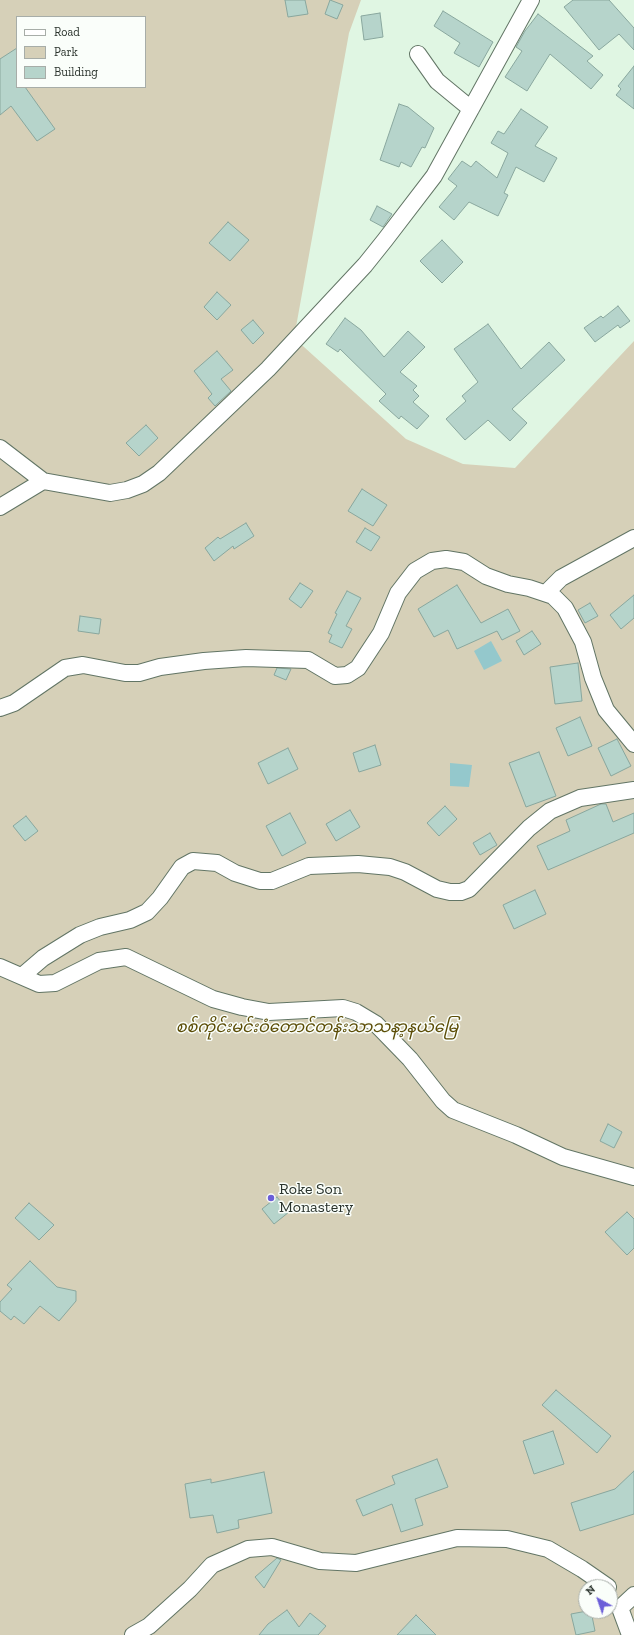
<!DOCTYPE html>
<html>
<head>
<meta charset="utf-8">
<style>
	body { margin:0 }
	#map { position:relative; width:634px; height:1635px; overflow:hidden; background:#e0f6e3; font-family:"Zilla Slab",serif }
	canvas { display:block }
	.legend { position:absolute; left:16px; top:16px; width:130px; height:72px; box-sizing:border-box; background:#fafefa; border:1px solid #a7ada8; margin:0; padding:5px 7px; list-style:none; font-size:12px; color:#2a332c }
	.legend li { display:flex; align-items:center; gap:8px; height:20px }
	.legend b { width:20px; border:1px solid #a7ada8 }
	.north { position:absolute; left:578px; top:1579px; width:40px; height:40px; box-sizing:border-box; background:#fafefa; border:1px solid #a7ada8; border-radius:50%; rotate:320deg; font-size:11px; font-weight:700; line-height:16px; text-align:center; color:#2a332c }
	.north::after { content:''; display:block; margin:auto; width:14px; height:18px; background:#6b5ed8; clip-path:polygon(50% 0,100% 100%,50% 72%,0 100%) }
</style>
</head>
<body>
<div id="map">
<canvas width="634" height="1635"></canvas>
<ul class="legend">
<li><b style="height:5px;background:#fff"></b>Road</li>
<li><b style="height:11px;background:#d6d0b8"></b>Park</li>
<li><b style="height:11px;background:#b6d4cb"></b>Building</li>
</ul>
<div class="north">N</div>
</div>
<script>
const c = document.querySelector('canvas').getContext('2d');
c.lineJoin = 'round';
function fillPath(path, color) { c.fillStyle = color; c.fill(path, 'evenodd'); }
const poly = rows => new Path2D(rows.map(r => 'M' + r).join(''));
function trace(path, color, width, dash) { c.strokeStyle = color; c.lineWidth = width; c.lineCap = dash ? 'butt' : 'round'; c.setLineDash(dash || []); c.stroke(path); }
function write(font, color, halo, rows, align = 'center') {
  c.font = font + ' "Zilla Slab","Noto Sans Myanmar",serif'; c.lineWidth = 3; c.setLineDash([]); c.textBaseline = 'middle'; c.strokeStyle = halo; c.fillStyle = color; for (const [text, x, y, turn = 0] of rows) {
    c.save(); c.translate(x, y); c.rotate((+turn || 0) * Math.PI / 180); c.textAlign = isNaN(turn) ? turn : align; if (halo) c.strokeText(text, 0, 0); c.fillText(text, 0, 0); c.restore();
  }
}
fillPath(poly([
	[0,0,361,0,349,33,294,338,406,439,463,464,515,468,634,341,634,1635,0,1635],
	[17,17,145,17,145,87,17,87],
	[586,1587,610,1587,610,1611,586,1611]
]), '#d6d0b8');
fillPath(poly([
	[491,641,502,661,484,670,474,651],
	[450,763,472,765,469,787,450,786]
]), '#94c8cc');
const building = poly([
	[285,0,305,0,308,14,288,17,285,0],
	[330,0,343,5,337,19,325,14,330,0],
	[573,0,609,0,634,28,634,50,619,34,599,50,564,7,573,0],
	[443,11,493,42,479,67,454,53,460,43,434,26,443,11],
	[380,13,383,37,364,40,361,16,380,13],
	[538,14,593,56,587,61,603,75,591,89,550,54,527,91,505,77,522,51,516,47,525,31,538,14],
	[17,48,17,87,25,87,55,129,37,141,11,106,0,115,0,59,17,48],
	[634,66,634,109,616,95,621,89,618,86,634,66],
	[399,104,408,107,434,128,425,148,422,147,411,167,401,162,399,167,380,160,399,104],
	[521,109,548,127,535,146,557,158,544,182,516,167,504,193,508,195,498,216,469,202,454,220,439,207,457,186,448,179,462,161,471,167,476,161,497,178,508,153,491,143,498,131,504,134,521,109],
	[377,206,392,214,383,227,370,220,377,206],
	[228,222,249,240,230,261,209,243,228,222],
	[442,240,463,262,442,283,420,261,442,240],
	[217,292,231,305,217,320,204,307,217,292],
	[618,306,630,321,620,328,618,325,595,342,584,328,601,316,603,318,618,306],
	[345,318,361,330,384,357,408,331,425,347,400,372,417,386,413,390,419,396,413,402,429,416,417,429,401,416,399,419,379,401,386,394,340,349,338,352,326,344,345,318],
	[253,320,264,333,253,344,241,330,253,320],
	[488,324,521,369,549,342,565,360,512,409,527,423,510,441,488,420,465,440,446,419,466,401,462,396,478,382,454,349,488,324],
	[217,351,233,370,221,379,231,391,215,406,208,398,212,394,194,371,217,351],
	[146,425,158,438,139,456,126,443,146,425],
	[362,489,387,505,373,526,348,511,362,489],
	[246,523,254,536,234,549,233,546,214,561,205,548,218,537,220,539,246,523],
	[365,528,380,537,371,551,356,542,365,528],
	[300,583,313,591,301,608,289,599,300,583],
	[457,585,481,623,508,609,520,631,502,640,497,631,457,649,448,630,434,637,418,609,457,585],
	[347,591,361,598,346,626,352,629,342,648,329,642,332,635,328,633,337,614,335,613,347,591],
	[634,595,634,618,621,629,610,615,634,595],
	[590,603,598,616,585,623,578,610,590,603],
	[80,616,101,619,99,634,78,631,80,616],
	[532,631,541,644,524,655,516,641,532,631],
	[578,663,582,701,555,704,550,667,578,663],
	[277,668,291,669,286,680,274,675,277,668],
	[580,717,592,746,568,756,556,728,580,717],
	[617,739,631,766,611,776,598,748,617,739],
	[375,745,381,765,359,772,353,753,375,745],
	[288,748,298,769,268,784,258,763,288,748],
	[539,752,556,796,526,807,509,763,539,752],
	[601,804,606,804,613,822,634,813,634,833,548,870,537,846,570,831,566,820,601,804],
	[445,806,457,819,439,836,427,823,445,806],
	[350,810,360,827,336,841,326,824,350,810],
	[290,813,306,843,282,856,266,826,290,813],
	[26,816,38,831,25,841,13,826,26,816],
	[490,833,497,845,480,855,473,843,490,833],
	[535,890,546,914,514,929,503,905,535,890],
	[608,1124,622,1132,614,1148,600,1141,608,1124],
	[277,1197,289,1212,274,1224,262,1209,277,1197],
	[29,1203,54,1225,39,1240,15,1218,29,1203],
	[627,1212,634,1219,634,1248,627,1255,605,1232,627,1212],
	[30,1261,57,1287,76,1291,76,1301,59,1321,40,1306,24,1324,14,1316,11,1320,0,1311,0,1302,12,1289,7,1285,30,1261],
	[556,1390,611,1436,597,1453,542,1405,556,1390],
	[553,1431,564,1464,534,1474,523,1441,553,1431],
	[437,1459,448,1487,415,1499,423,1525,401,1532,392,1504,363,1516,356,1500,395,1484,392,1476,437,1459],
	[634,1471,634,1514,580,1531,571,1503,615,1489,634,1471],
	[264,1472,272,1513,238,1520,239,1528,217,1533,213,1515,190,1518,185,1484,211,1479,211,1483,264,1472],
	[277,1558,281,1560,264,1588,255,1577,277,1558],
	[287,1610,299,1627,310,1613,326,1626,318,1635,259,1635,268,1624,287,1610],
	[587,1611,591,1611,595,1631,576,1635,571,1614,587,1611],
	[416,1615,436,1635,397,1635,416,1615]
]);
fillPath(building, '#b6d4cb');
trace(building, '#89a79e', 1);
const minor = poly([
	[418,54,437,81,471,109],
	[0,448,43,481],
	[0,507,43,481,110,493,127,490,143,484,159,473,268,369,365,265,385,240,434,176,531,0],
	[546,593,561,578,634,538],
	[0,708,14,703,65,668,83,665,125,673,139,673,160,667,204,661,246,658,308,660,335,676,347,675,358,668,381,633,398,593,415,571,432,561,446,559,464,562,486,576,508,584,529,588,553,596,565,608,583,642,593,678,606,710,634,744],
	[0,967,39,984,55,983,99,961,126,957,213,999,242,1007,269,1012,343,1008,356,1012,376,1024,410,1059,443,1101,453,1110,516,1135,563,1157,634,1177],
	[22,976,43,958,80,935,100,927,130,920,147,912,160,898,182,867,193,861,217,863,235,873,260,881,272,881,309,866,358,864,390,867,405,872,437,889,450,892,461,892,469,889,529,828,550,811,580,798,634,790],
	[133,1635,149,1626,190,1589,212,1565,248,1549,272,1547,320,1561,356,1563,457,1538,507,1539,548,1549,582,1569,608,1587],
	[630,1635,620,1608,634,1595]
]);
trace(minor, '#627565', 18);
trace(minor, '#fff', 16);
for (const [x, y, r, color] of [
	[271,1198,4,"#6b5ed8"]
]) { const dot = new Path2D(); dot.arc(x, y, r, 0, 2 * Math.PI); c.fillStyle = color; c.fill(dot); trace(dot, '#fafefa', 1.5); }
write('italic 16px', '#5b4c05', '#fafefa', [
	["စစ်ကိုင်းမင်းဝံတောင်တန်းသာသနာ့နယ်မြေ",317,1027]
]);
write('16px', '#2a332c', '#fafefa', [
	["Roke Son",279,1189],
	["Monastery",279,1207]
], 'left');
</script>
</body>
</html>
